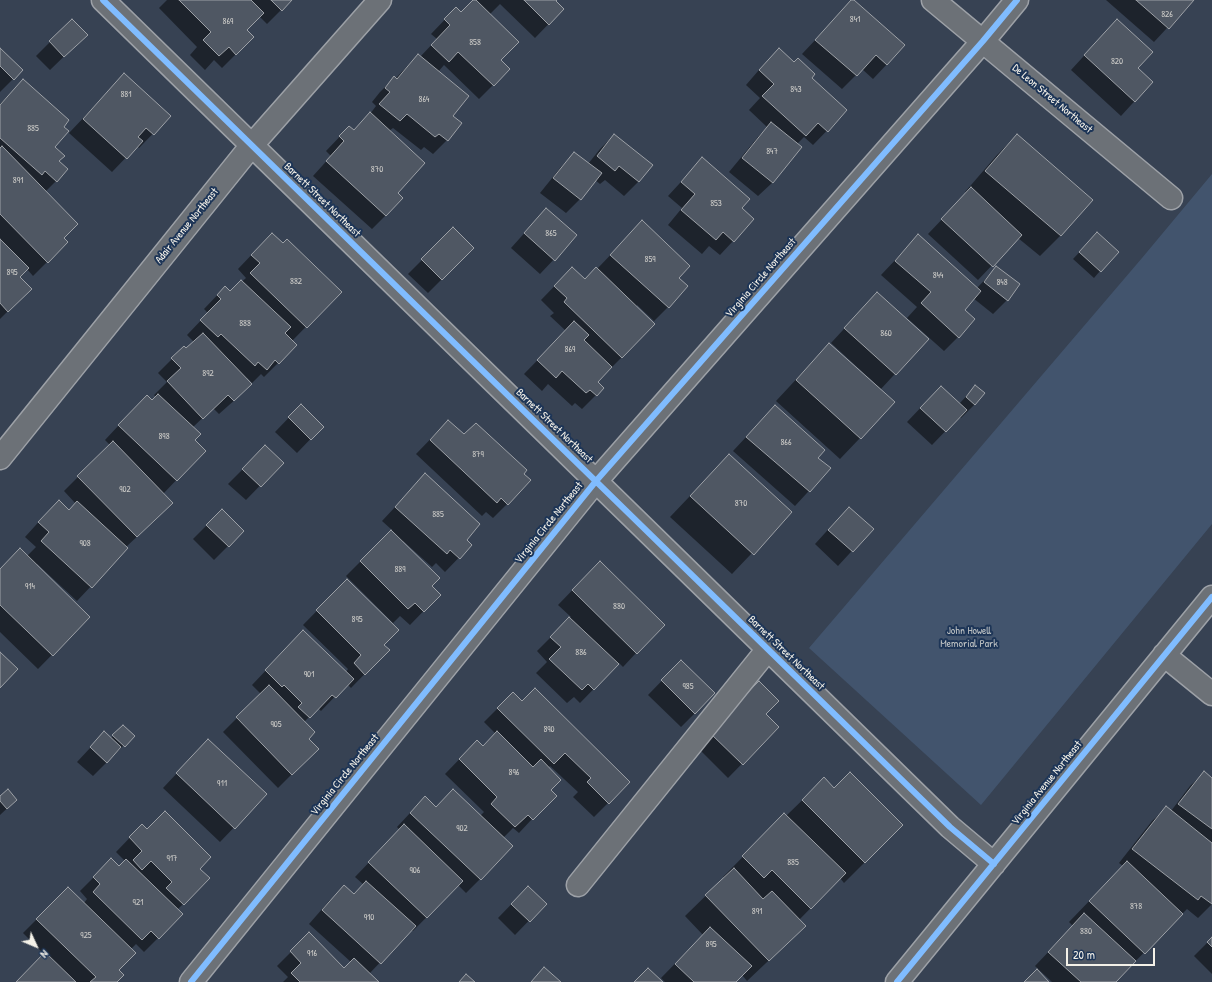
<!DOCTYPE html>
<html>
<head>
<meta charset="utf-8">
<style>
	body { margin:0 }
	#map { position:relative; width:1212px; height:982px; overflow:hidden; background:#374253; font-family:"Patrick Hand",sans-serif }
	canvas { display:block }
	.north { position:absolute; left:16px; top:926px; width:40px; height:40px; -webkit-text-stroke:3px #1d3557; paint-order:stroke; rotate:134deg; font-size:11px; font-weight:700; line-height:16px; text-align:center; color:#f4f1e8 }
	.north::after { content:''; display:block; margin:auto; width:14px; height:18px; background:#f4f1e8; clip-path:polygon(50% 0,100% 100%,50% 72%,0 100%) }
	.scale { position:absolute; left:1066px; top:948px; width:89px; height:18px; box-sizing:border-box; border:2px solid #f4f1e8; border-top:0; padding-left:5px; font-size:12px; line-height:14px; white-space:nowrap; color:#f4f1e8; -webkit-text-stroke:3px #1d3557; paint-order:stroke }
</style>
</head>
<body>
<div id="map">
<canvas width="1212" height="982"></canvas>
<div class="north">N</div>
<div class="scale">20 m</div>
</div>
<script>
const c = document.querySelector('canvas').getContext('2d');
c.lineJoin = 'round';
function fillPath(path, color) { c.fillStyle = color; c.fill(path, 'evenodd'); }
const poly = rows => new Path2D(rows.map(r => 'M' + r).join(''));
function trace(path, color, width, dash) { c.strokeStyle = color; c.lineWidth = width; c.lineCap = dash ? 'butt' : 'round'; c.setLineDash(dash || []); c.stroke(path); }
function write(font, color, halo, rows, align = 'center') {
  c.font = font + ' "Patrick Hand",sans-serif'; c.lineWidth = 4; c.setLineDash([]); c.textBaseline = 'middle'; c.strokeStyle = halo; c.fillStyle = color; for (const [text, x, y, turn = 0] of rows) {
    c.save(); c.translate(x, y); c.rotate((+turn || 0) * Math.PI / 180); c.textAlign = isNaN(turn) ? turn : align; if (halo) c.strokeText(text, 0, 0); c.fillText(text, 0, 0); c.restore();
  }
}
fillPath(poly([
	[1212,174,1212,524,981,805,809,648,1142,258]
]), '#42546d');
fillPath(poly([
	[167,0,291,0,267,24,259,16,246,30,253,37,222,68,214,60,205,70,190,55,197,47,159,8],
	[474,0,555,0,555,1,563,9,535,38,500,4,489,15,499,60,509,69,479,99,444,65,438,72,452,116,447,140,433,154,424,147,421,150,393,128,389,131,396,193,386,215,372,229,313,176,331,156,326,151,349,127,353,131,370,114,376,106,372,102,380,92,394,78,395,79,418,55,420,57,437,39,431,34,456,8,461,13],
	[853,0,904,46,873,79,862,69,842,89,802,54],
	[1106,0,1193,0,1154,42],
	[72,20,86,35,50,70,36,56],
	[1104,34,1152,82,1121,116,1071,70],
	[0,50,22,70,0,92],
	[765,63,810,78,846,111,813,145,804,137,797,144,801,147,772,183,758,196,729,172,758,137,767,127,749,110,760,98,746,85],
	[124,75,170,116,139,148,137,146,112,172,69,133],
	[23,81,62,127,54,147,58,162,56,181,45,192,63,238,67,242,33,276,27,269,19,277,30,289,0,319,0,104],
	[614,135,651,165,638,182,624,196,605,180,600,184,595,180,580,199,566,213,540,193,561,167,575,153,588,164,600,149],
	[1017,135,1092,200,1060,236,1040,256,1018,238,978,280,928,234,967,193,965,192,997,155],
	[702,159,741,208,733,241,720,255,709,246,702,254,668,225,682,208,668,196],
	[546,209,576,236,540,274,511,248],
	[642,222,677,278,668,307,654,321,637,305,622,357,597,382,603,388,582,409,575,403,572,406,548,384,542,391,524,374,566,331,550,316,554,313,541,300,572,268,584,280,597,269],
	[453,229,473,248,428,293,408,274],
	[918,236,977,288,997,267,1007,300,993,314,973,298,963,310,958,337,944,351,907,318,917,307,881,275],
	[1091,240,1100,271,1094,278,1073,259],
	[258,248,340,292,292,341,296,345,264,377,261,374,252,383,247,378,237,398,219,414,213,408,192,428,193,440,204,451,163,494,158,517,126,547,127,548,77,601,37,564,36,565,89,617,38,669,0,632,0,570,27,556,36,547,25,537,45,515,69,511,76,504,64,491,110,445,105,440,133,410,152,401,156,397,154,395,167,382,158,373,184,347,186,349,194,342,187,335,208,313,204,309,225,287,230,292,246,278,238,269],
	[877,293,927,339,881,389,831,343],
	[829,344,860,438,840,459,776,401],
	[975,387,975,404,961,418,959,417,932,445,907,422,927,401,959,404],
	[301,405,322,427,297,453,275,432],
	[775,406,817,458,829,469,795,506,733,451],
	[448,421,464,436,523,474,530,481,493,518,486,512,482,516,416,454],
	[729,455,791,512,732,574,670,517],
	[251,461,282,463,246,500,228,484],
	[425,475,465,540,471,545,445,572,436,563,432,567,403,541,402,542,431,586,439,595,410,625,400,616,393,623,346,576,392,530,382,521],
	[222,510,243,531,214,560,193,539],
	[835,522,872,529,838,566,815,544],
	[586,576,636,653,623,667,619,663,580,703,574,697,567,703,536,673,547,662,537,651,571,617,558,605],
	[347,580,383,645,388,650,351,688,347,684,321,711,318,708,304,722,308,739,317,749,278,788,223,732,261,694,252,685,290,645,346,672,348,669,303,625],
	[681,661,695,713,681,727,648,695],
	[759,683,765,714,778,727,728,778,696,746],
	[513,693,522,702,629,782,594,817,573,797,578,792,550,766,548,768,550,790,532,819,519,833,513,828,503,838,480,879,466,893,458,885,413,931,411,930,369,974,377,982,283,982,288,977,277,966,309,934,344,969,351,962,309,924,330,900,354,895,364,885,355,877,400,830,397,827,411,812,436,808,480,816,484,812,445,774,477,741,483,747,496,734,484,722],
	[123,726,133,736,93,776,77,762,104,733,111,738],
	[195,754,266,794,220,842,163,788],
	[1204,773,1212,779,1212,904,1198,918,1187,909,1115,982,1052,982,1035,966,1073,926,1069,922,1123,866,1119,863,1152,821,1166,808,1171,811,1190,786],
	[824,779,834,789,902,825,844,883,840,878,799,920,784,946,747,981,742,975,735,982,665,982,661,978,703,935,685,916,724,878,723,877,784,815,786,816],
	[0,798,16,800,0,815],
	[142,825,199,869,209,878,177,910,182,914,144,952,136,944,131,949,118,970,116,982,16,982,44,954,23,933,68,888,84,903,87,899,80,891,111,860,119,867,125,861,116,852],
	[528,887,545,904,515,935,498,918],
	[1212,938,1212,974,1194,956]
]), '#0007');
const building = poly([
	[179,0,251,0,264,13,247,30,254,37,236,55,229,47,219,56,203,40,211,32,179,0],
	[271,0,292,0,282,11,271,0],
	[473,0,476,0,519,42,501,60,510,69,494,86,458,52,449,62,431,45,450,25,444,19,456,7,461,12,473,0],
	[524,0,557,0,556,1,564,9,549,25,524,0],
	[851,0,854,0,905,45,887,65,876,55,857,76,815,40,851,0],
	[1136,0,1194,0,1169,29,1136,0],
	[72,19,88,35,64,57,49,41,72,19],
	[1117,19,1153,52,1138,68,1153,82,1135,102,1084,55,1117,19],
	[0,48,23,70,14,80,0,66,0,48],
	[779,48,794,62,798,58,815,74,812,78,847,110,828,132,818,123,806,136,762,96,774,84,759,70,779,48],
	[418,54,469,96,453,116,462,123,448,141,439,134,435,137,407,114,400,121,379,104,390,92,385,88,394,76,397,79,418,54],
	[124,73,171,116,154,135,146,128,138,137,143,141,127,159,83,119,124,73],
	[23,79,69,120,64,127,69,131,55,147,65,156,59,161,68,169,57,182,45,171,42,175,0,138,0,105,23,79],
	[370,112,425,163,398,193,403,198,386,216,326,161,344,141,339,136,349,126,354,130,370,112],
	[771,122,802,147,773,183,742,158,771,122],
	[614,134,653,165,639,182,619,166,615,171,597,156,614,134],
	[1017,134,1093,200,1061,236,985,171,1017,134],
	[2,146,78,224,64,238,68,242,48,263,0,214,0,148,2,146],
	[574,152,602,173,581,200,553,178,574,152],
	[702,157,750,199,742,208,754,219,734,242,723,232,716,240,681,210,695,194,681,182,702,157],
	[971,187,1022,235,993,267,941,219,971,187],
	[546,208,577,235,555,261,524,233,546,208],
	[642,220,690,266,679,278,688,286,669,308,610,255,642,220],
	[453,227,474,248,442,280,421,259,453,227],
	[1097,232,1119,252,1101,272,1079,252,1097,232],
	[272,233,283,243,287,239,342,292,307,328,250,273,260,263,251,255,272,233],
	[918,234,981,291,965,310,975,319,959,338,921,303,931,292,895,261,918,234],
	[0,239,29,268,20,277,32,289,8,312,0,303,0,239],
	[996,266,1020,284,1008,301,984,282,996,266],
	[572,267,585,279,596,267,655,324,622,358,564,302,567,298,554,286,572,267],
	[241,280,291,327,285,333,297,345,279,364,275,360,267,370,258,362,255,366,221,334,218,337,200,320,221,299,217,295,225,286,230,291,241,280],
	[877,292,929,339,896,375,844,328,877,292],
	[574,321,589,335,584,340,612,367,598,382,604,388,597,396,590,390,586,393,562,371,556,378,537,360,574,321],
	[203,333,252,384,234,401,228,395,203,419,167,381,181,368,171,358,184,346,186,348,203,333],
	[829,343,895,402,861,439,796,380,829,343],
	[975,385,985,393,975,405,966,397,975,385],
	[941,386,967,410,946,432,920,408,941,386],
	[158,394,201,434,195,440,206,451,177,481,118,425,147,395,152,400,158,394],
	[301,404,324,427,311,440,288,417,301,404],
	[775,405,825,450,818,458,831,468,810,492,746,437,775,405],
	[448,420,464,434,476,423,527,470,524,474,531,480,508,505,501,498,497,503,430,440,448,420],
	[113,441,173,503,137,537,77,476,113,441],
	[265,445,284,463,261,487,242,469,265,445],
	[729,454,792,512,754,555,690,496,729,454],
	[425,473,480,524,467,540,472,545,460,559,450,550,447,554,395,507,425,473],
	[59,500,69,510,77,501,128,548,92,588,41,541,49,532,38,522,59,500],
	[849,507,874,529,853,552,828,530,849,507],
	[222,509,244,531,229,547,206,525,222,509],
	[391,530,440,578,432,586,441,595,424,612,415,603,408,609,360,561,391,530],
	[20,548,90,617,53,656,0,605,0,569,20,548],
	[600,561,665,625,637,654,572,590,600,561],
	[347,579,399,630,384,645,390,650,365,675,354,663,361,655,316,610,347,579],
	[569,617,619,664,594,690,588,684,582,690,549,659,561,647,550,637,569,617],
	[303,630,354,679,336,698,332,695,310,718,298,707,302,703,284,685,282,687,265,670,303,630],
	[0,652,18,669,0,688,0,652],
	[681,660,715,693,695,714,661,680,681,660],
	[759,681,779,701,766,714,779,727,743,765,709,732,759,681],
	[269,685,315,732,309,739,319,749,292,775,236,717,269,685],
	[535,688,630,782,609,804,587,782,591,778,565,753,554,764,497,708,513,692,522,701,535,688],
	[123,725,135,736,125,747,112,735,123,725],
	[104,731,121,747,107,763,90,747,104,731],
	[497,731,533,767,541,759,561,780,551,790,557,796,533,820,528,815,515,827,491,804,497,797,459,759,477,740,483,746,497,731],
	[208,739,267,794,235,829,176,773,208,739],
	[1204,771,1212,778,1212,829,1178,804,1204,771],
	[850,772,903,825,865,863,802,800,824,777,834,788,850,772],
	[8,789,17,800,7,809,0,801,0,796,8,789],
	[453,789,513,846,481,880,410,813,425,796,436,807,453,789],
	[1166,806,1212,843,1212,904,1201,896,1198,900,1132,849,1166,806],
	[165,811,211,857,200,869,210,878,184,905,166,888,172,882,151,861,142,870,133,860,142,851,129,837,142,824,147,829,165,811],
	[784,813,846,873,811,909,772,870,764,878,742,856,784,813],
	[404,824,463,881,427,918,368,862,404,824],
	[111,858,119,866,126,859,183,914,159,939,151,931,142,940,93,892,100,884,93,877,111,858],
	[1127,861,1183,914,1145,954,1089,901,1127,861],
	[734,868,763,899,772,891,806,926,769,961,705,895,734,868],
	[366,881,416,926,381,964,322,910,344,885,354,894,366,881],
	[528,886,547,904,530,922,511,904,528,886],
	[68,887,136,953,119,970,124,975,117,982,90,982,96,977,36,919,68,887],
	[1084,913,1136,961,1116,982,1081,982,1048,952,1084,913],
	[710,927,752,966,736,982,694,982,675,964,710,927],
	[309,932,344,968,354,958,379,982,300,982,291,973,301,963,290,951,309,932],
	[1212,937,1212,947,1207,942,1212,937],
	[45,952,76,982,16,982,45,952],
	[544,967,561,982,531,982,544,967],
	[648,968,663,982,634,982,648,968],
	[1037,969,1049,982,1024,982,1037,969],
	[466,974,475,982,459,982,466,974]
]);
fillPath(building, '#4f5763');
trace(building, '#9da1a7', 1);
const minor = poly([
	[103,0,950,827,994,864],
	[933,0,1171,198],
	[0,458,252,145,380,0],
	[1164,655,1212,694],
	[578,885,768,649],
	[191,982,596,481,983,41,1017,0],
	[897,982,1212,597]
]);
trace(minor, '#9da1a7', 25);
trace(minor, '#6c7177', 22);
trace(poly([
	[103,0,950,827,994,864],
	[191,982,596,481,983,41,1017,0],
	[897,982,1212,597]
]), '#80bcff', 6);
write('9px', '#cbcac7', null, [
	["826",1167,15],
	["841",855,20],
	["869",228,22],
	["858",475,43],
	["820",1117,62],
	["843",796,90],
	["881",126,95],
	["864",424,100],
	["885",33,129],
	["847",772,152],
	["870",377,170],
	["891",18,181],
	["853",716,204],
	["865",551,234],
	["859",650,260],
	["895",12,273],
	["844",938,276],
	["882",296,282],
	["848",1002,283],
	["888",245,324],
	["860",886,334],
	["869",570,350],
	["892",208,374],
	["898",164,437],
	["866",786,443],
	["879",478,455],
	["902",125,490],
	["870",741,504],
	["885",438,515],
	["908",85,544],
	["889",400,570],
	["914",30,587],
	["880",619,607],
	["895",357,620],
	["886",581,653],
	["901",309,675],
	["985",688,687],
	["905",276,725],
	["890",549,730],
	["896",514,773],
	["911",222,784],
	["902",462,829],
	["917",172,859],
	["885",793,863],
	["906",415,871],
	["921",138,903],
	["878",1136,907],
	["891",757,912],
	["910",369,918],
	["880",1086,932],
	["925",86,936],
	["895",711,945],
	["916",312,954]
]);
write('11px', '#f4f1e8', '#1d3557', [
	["De Leon Street Northeast",1052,99,40],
	["Barnett Street Northeast",322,200,44],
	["Adair Avenue Northeast",187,226,-51],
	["Virginia Circle Northeast",761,278,-49],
	["Barnett Street Northeast",554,426,44],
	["Virginia Circle Northeast",549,523,-51],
	["Barnett Street Northeast",786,653,44],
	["Virginia Circle Northeast",345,775,-51],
	["Virginia Avenue Northeast",1047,783,-51]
]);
write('11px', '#bfc3c4', '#1d3557', [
	["John Howell",969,631],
	["Memorial Park",969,644]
]);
</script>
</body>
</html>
